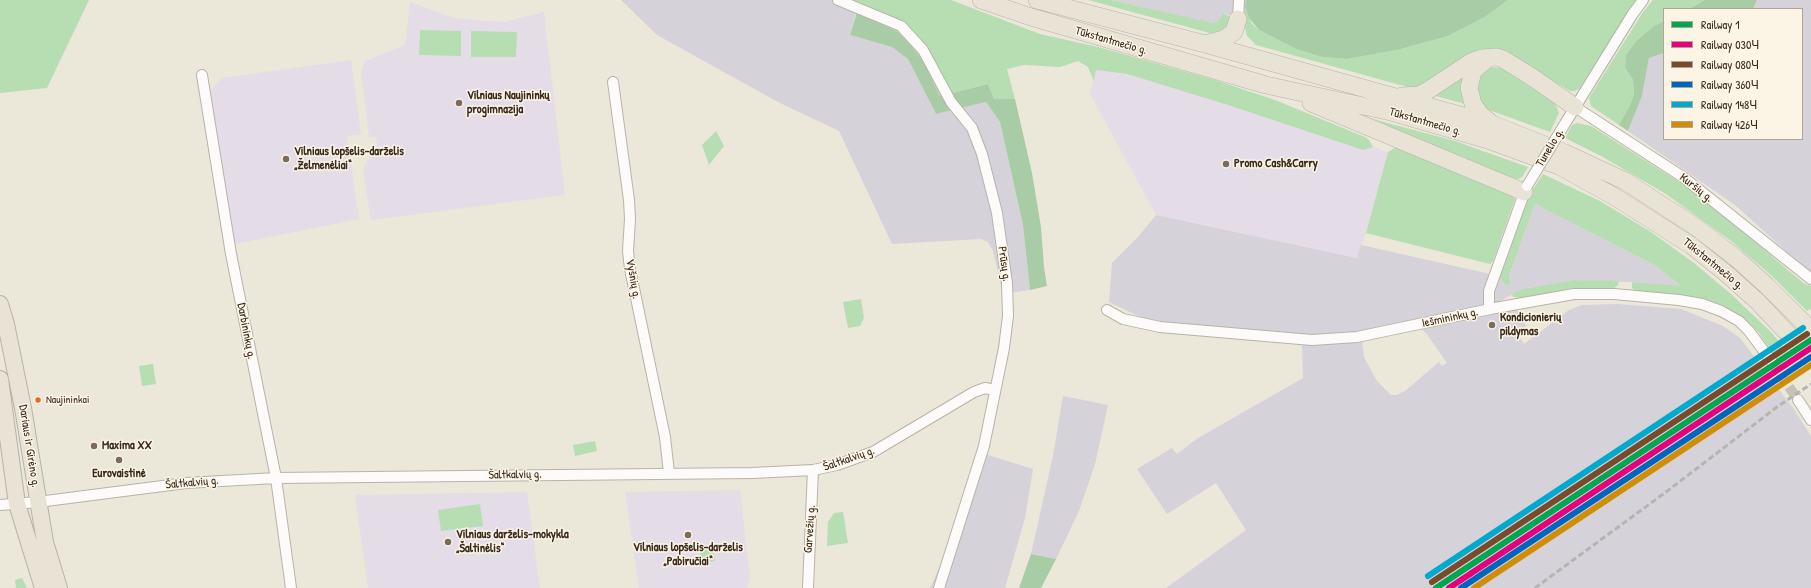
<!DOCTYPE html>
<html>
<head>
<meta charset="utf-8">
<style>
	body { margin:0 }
	#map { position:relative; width:1811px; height:588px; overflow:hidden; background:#ebe7d9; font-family:"Patrick Hand",sans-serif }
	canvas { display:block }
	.legend { position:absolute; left:1663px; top:8px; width:140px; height:132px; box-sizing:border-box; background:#fcf5e5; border:1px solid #afa495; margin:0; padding:5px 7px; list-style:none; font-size:12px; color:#3b2a1e }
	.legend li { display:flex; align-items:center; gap:8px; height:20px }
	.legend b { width:20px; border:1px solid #afa495 }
</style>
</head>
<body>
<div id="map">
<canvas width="1811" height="588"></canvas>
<ul class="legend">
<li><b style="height:5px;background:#00a651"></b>Railway 1</li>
<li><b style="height:5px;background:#e5007d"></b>Railway 030Ч</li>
<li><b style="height:5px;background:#7a4b2a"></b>Railway 080Ч</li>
<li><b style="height:5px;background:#0065bd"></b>Railway 360Ч</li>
<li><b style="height:5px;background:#00a9ce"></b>Railway 148Ч</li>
<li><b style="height:5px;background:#d18d06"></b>Railway 426Ч</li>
</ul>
</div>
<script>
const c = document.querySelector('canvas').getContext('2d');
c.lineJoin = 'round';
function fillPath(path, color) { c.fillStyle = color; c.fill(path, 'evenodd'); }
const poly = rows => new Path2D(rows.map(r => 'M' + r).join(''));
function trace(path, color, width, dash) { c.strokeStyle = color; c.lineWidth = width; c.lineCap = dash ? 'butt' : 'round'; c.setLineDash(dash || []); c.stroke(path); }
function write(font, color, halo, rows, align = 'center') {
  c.font = font + ' "Patrick Hand",sans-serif'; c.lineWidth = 3; c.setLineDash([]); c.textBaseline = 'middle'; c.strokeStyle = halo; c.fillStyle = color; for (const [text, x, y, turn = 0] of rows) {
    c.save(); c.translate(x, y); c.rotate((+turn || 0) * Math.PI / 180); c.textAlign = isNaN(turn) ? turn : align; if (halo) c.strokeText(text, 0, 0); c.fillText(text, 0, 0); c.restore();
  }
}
fillPath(poly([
	[410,2,454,18,473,20,505,22,544,12,565,195,371,220,363,169,367,160,378,149,376,137,369,138,361,70,365,61,405,45],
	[351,60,361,134,347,136,359,219,235,244,210,91,222,78],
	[1096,70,1127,74,1231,106,1363,150,1373,147,1388,152,1366,233,1357,258,1156,215,1090,94],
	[740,490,750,579,747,588,639,588,625,492],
	[527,492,540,588,368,588,355,495]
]), '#e4dde8');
fillPath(poly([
	[621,0,847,0,858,5,850,35,892,47,908,59,936,114,986,102,1000,122,1023,225,1030,290,1003,294,993,251,988,242,981,239,892,244,839,131,778,102,657,35],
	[1112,0,1246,0,1245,17,1229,15,1223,13,1218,21,1213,23,1205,22],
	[1757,0,1811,0,1811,274,1735,205,1628,131,1642,96,1649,58,1664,53,1664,139,1802,139,1802,9,1753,9],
	[1535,204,1656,266,1682,287,1632,282,1574,280,1522,289,1473,316,1516,308,1526,326,1517,333,1524,344,1569,310,1582,305,1618,304,1681,309,1723,326,1740,338,1793,408,1811,436,1811,588,1166,588,1246,530,1216,483,1167,514,1137,469,1172,448,1177,454,1198,438,1303,378,1302,345,1167,330,1109,302,1112,263,1137,238,1156,215,1357,258,1361,245,1499,276,1504,284,1511,286,1509,276],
	[1419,327,1426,333,1447,363,1442,366,1439,362,1405,391,1397,395,1391,395,1377,381,1364,357,1362,340],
	[1063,396,1108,405,1095,464,1079,511,1056,559,1031,554,1053,456],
	[978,452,1033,469,1025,518,1005,588,930,588,949,546]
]), '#d5d2da');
fillPath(poly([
	[0,0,89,0,47,88,0,93],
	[847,0,951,0,1040,34,1098,47,1215,80,1275,100,1365,137,1369,140,1373,147,1363,150,1231,106,1127,74,1096,70,1094,81,1088,67,1078,61,1060,67,1024,65,1007,69,1015,99,994,99,988,84,940,96,924,63,914,49,898,32,857,12],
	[1088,0,1111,0,1213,23,1218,21,1223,13,1232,18,1234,25,1217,35],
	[1508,0,1636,0,1579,89,1575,91,1570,91,1507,53,1423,86,1411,88,1256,45,1247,36,1245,28,1245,6,1252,24,1259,30,1296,49,1322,57,1347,59,1397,50,1448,36,1485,17],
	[1653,0,1705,0,1689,9,1664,9,1664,21,1654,26,1636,41,1626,55,1625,68,1633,80,1634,94,1630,105,1619,125,1591,106,1589,98,1643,12],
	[420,30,461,31,461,56,419,55],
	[471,31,517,32,516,57,471,57],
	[1475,62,1465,104,1432,95],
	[1490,67,1501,68,1555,103,1559,113,1550,132,1486,109,1480,105,1475,79],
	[1354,114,1455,141,1528,167,1522,177,1516,180],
	[1577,123,1591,126,1687,187,1730,220,1790,272,1805,284,1811,286,1811,310,1810,309,1807,311,1772,276,1731,241,1666,194,1601,156,1565,138,1572,125],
	[716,131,724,146,709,165,702,145],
	[1397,146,1507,191,1515,199,1493,261,1490,264,1366,233,1388,152],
	[1543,174,1600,201,1651,232,1694,263,1731,294,1772,333,1787,352,1776,359,1759,333,1750,323,1726,307,1706,299,1690,296,1635,291,1632,288,1632,282,1681,286,1656,266,1535,204,1509,276,1511,286,1504,284,1499,276,1528,197],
	[1574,280,1619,281,1618,285,1614,288,1573,288,1521,298,1513,297,1512,294,1522,289],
	[861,299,864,318,860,326,848,328,843,302],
	[153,364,156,384,142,386,139,366],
	[595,441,597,451,575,456,573,445],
	[480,504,483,526,441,531,438,510],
	[843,512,848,543,827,546,828,522,834,513],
	[713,549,715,561,702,563,700,551],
	[22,578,27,588,16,588,15,580]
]), '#b7deb2');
fillPath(poly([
	[1246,0,1508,0,1485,17,1448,36,1397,50,1347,59,1322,57,1296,49,1259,30,1249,18,1245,6],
	[1705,0,1757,0,1753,9,1689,9],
	[857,12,898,32,914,49,924,63,940,96,988,84,994,99,1015,99,1032,173,1041,227,1044,267,1047,286,1030,290,1023,225,1000,122,986,102,936,114,908,59,892,47,850,35],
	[1664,21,1664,53,1649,58,1642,96,1628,131,1619,125,1630,105,1634,94,1633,80,1625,68,1626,55,1636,41,1654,26],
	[1031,554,1056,559,1041,588,1019,588]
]), '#a8cda6');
trace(poly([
	[1772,362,1798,400]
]), '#c8c1b4', 10, [10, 5]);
const minor = poly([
	[838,0,901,26,923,50,951,102,972,128,982,154,997,213,1007,283,1008,316,1004,348,984,446,939,588],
	[1238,19,1239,0],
	[202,75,231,254,276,478,291,588],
	[613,82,629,200,630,219,628,251,630,269,665,437,669,473],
	[1575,107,1683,177,1811,279],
	[1566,122,1632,15,1643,0],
	[1489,309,1489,291,1526,188],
	[1107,310,1123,319,1160,327,1312,340,1357,337,1495,308,1574,294,1614,294,1679,300,1702,304,1721,311,1739,321,1749,331,1772,362],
	[1798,400,1811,420],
	[0,505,38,502,186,483,276,478,752,473,813,470,837,465,873,452,974,392,985,388,995,390],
	[808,588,813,470]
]);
const primary = poly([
	[0,304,6,324,23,408,45,542,59,588],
	[0,379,17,504,43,588]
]);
const trunk = poly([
	[981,0,1031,17,1266,85,1391,112,1488,140,1559,166,1615,197,1692,246,1728,275,1758,302,1811,358],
	[1037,0,1205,44,1492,124,1565,153,1625,181,1696,227,1736,258,1767,286,1811,330],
	[1205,44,1224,39,1234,32,1238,19],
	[1486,60,1473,71,1469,88,1473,104,1480,114,1491,123],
	[1402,96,1419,95,1427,91,1471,62,1482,58,1497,57,1503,59,1532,77,1575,107],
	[1311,103,1524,192]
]);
trace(minor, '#b7b3a9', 12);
trace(primary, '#b7b3a9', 18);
trace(trunk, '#b7b3a9', 18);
trace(minor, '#fcfbf9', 10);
trace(primary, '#e9e3d6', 16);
trace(trunk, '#e9e3d6', 17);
trace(poly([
	[1535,588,1666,492,1777,407,1811,384]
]), '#b6b4b0', 3, [6, 3]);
const minorBridge = poly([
	[1527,186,1566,122]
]);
trace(minorBridge, '#b7b3a9', 12, []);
trace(minorBridge, '#fcfbf9', 10);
trace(poly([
	[1436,588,1811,340]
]), '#00a651', 6);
trace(poly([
	[1449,588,1811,348]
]), '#e5007d', 6);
trace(poly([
	[1432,582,1807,334]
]), '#7a4b2a', 6);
trace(poly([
	[1461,588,1811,357]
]), '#0065bd', 6);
trace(poly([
	[1428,576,1803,328]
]), '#00a9ce', 6);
trace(poly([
	[1474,588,1811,365]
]), '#d18d06', 6);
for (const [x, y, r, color] of [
	[459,103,4,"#796c5f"],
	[286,159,4,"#796c5f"],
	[1226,164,4,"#796c5f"],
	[1492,325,4,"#796c5f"],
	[38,400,3.5,"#f26522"],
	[94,446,4,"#796c5f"],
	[119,460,4,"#796c5f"],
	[688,535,4,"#796c5f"],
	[448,542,4,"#796c5f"]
]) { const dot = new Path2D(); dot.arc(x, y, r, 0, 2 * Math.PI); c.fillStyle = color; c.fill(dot); trace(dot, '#fcf5e5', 1.5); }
write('11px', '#3b2a1e', '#fcf5e5', [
	["Naujininkai",46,400]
], 'left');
write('12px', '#3b2a1e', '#fcf5e5', [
	["Tūkstantmečio g.",1111,41,16],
	["Tūkstantmečio g.",1425,122,16],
	["Tunelio g.",1550,148,-59],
	["Kuršių g.",1696,188,38],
	["Prūsų g.",1004,264,82],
	["Tūkstantmečio g.",1713,264,39],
	["Vyšnių g.",633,279,80],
	["Iešmininkų g.",1450,318,-12],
	["Darbininkų g.",246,331,79],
	["Dariaus ir Girėno g.",29,446,81],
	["Šaltkalvių g.",849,459,-19],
	["Šaltkalvių g.",515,475,-1],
	["Šaltkalvių g.",192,483,-5],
	["Garvežių g.",810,529,-86]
]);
write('bold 12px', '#3b2a1e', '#fcf5e5', [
	["Vilniaus Naujininkų",467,96],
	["progimnazija",467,110],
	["Vilniaus lopšelis-darželis",294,152],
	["„Želmenėliai“",294,166],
	["Promo Cash&Carry",1234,164],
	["Kondicionierių",1500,318],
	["pildymas",1500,332],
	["Maxima XX",102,446],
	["Eurovaistinė",119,474,"center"],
	["Vilniaus darželis-mokykla",456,535],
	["„Šaltinėlis“",456,549],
	["Vilniaus lopšelis-darželis",688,548,"center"],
	["„Pabiručiai“",688,562,"center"]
], 'left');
</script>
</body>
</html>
